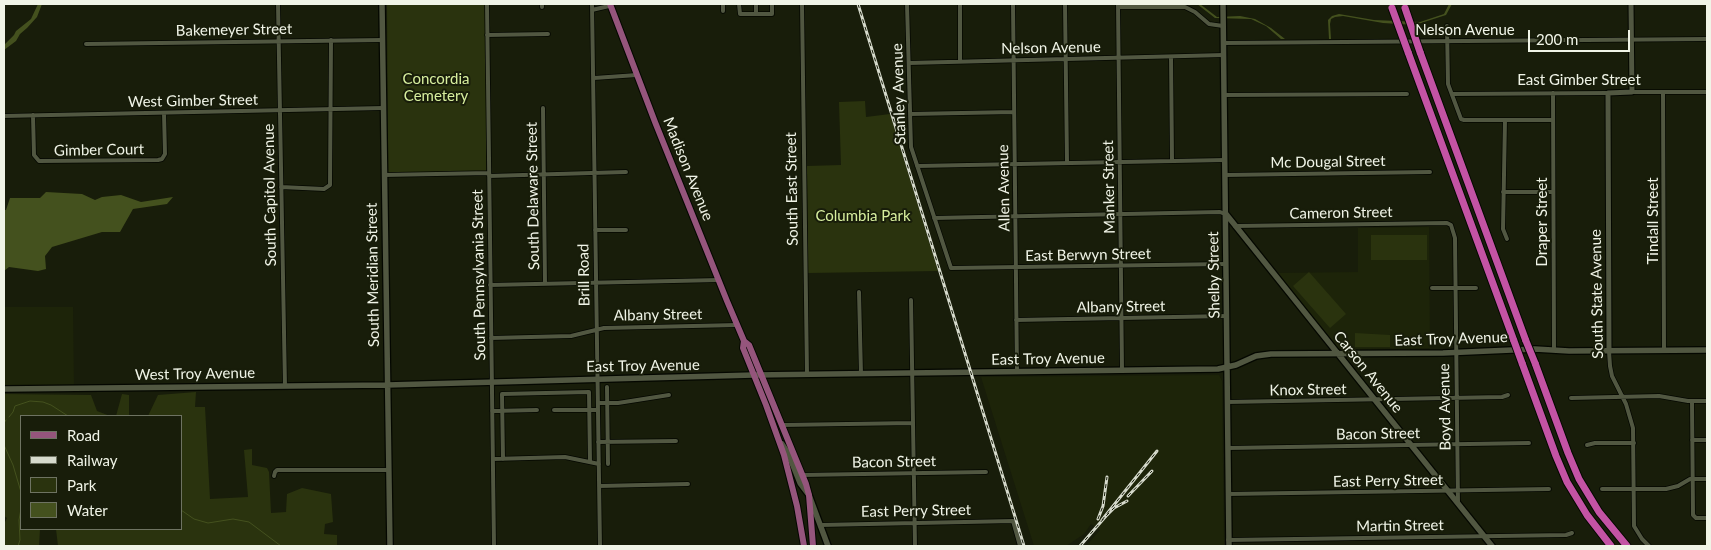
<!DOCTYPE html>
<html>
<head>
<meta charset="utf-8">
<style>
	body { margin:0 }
	#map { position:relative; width:1711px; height:550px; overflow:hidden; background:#181d0a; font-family:Lato,sans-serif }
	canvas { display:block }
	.frame { position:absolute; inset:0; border:5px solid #f0f4e7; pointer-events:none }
	.legend { position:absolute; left:20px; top:415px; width:162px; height:115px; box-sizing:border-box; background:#181d0a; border:1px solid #6e7362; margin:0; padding:6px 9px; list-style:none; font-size:15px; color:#f0f4e7 }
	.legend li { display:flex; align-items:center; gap:10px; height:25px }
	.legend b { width:25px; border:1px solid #6e7362 }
	.scale { position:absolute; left:1528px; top:30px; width:102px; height:22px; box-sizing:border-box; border:2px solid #f0f4e7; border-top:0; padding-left:6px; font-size:15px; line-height:18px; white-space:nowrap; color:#f0f4e7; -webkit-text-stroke:4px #181d0a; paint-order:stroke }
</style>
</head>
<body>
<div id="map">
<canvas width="1711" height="550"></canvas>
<div class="frame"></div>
<ul class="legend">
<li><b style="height:6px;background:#95557c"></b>Road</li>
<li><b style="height:6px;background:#d6dacc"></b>Railway</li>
<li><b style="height:14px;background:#2a330e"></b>Park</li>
<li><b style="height:14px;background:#44511e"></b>Water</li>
</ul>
<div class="scale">200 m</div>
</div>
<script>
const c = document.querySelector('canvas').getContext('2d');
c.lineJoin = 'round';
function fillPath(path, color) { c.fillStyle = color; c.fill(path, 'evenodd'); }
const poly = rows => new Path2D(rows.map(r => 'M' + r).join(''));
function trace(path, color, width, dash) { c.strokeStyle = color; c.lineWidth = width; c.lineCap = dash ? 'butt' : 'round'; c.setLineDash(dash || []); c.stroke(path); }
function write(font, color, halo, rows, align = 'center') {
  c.font = font + ' Lato,sans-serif'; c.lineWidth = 4; c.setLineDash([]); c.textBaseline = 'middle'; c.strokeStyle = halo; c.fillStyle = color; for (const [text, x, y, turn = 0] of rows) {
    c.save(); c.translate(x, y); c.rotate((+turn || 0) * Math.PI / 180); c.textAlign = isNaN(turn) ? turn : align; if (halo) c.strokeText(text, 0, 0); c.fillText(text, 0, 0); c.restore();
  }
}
fillPath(poly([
	[1429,227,1430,348,1339,349,1277,273,1358,272,1358,228],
	[4,307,73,307,74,386,4,386],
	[1219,375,1222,381,1224,546,1086,546,1100,530,1091,524,1084,534,1066,546,1034,546,981,377]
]), '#1d2409');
fillPath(poly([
	[387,4,486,4,486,171,388,173],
	[865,101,866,117,890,114,938,271,808,273,807,166,841,165,839,102],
	[1371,235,1427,235,1427,260,1371,260],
	[1309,272,1346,314,1330,328,1293,286],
	[1355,333,1390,335,1390,347,1355,347],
	[196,392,195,407,205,407,210,499,248,497,244,450,252,449,252,465,267,468,269,472,271,513,286,512,287,494,302,488,331,494,333,522,325,524,324,534,337,535,337,546,58,546,56,529,181,529,181,416,148,416,158,395],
	[4,394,91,395,97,411,110,416,21,416,21,529,40,529,39,546,4,546,4,524,7,518,4,516],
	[122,394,129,395,129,416,116,416]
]), '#2a330e');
fillPath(poly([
	[38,4,42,4,37,17,27,28,20,34,16,41,4,50,4,45,14,35,16,31,31,19],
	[1197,4,1200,4,1217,17,1240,16,1255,19,1271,28,1285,39,1281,39,1266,26,1251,19,1215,18],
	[1449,4,1452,4,1446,15,1415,25,1383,23,1343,16,1335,17,1331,19,1330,24,1331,39,1329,39,1328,20,1332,16,1339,14,1374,20,1420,22,1444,14],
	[46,192,82,194,95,200,102,197,121,195,141,202,173,197,167,204,133,209,120,232,102,232,52,247,45,256,46,269,38,271,9,267,4,271,4,210,6,210,10,198,40,198]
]), '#44511e');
trace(poly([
	[9,417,13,412,15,406,30,401,43,402,51,405,68,416],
	[4,423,6,420],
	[4,445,13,465,21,492],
	[21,499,21,505],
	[181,510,194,519,208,523,233,519,249,522,281,546],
	[18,546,20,540,19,520,21,509]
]), '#44511e', 1);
const minor = poly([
	[278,4,285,386],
	[487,4,494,546],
	[542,4,542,7],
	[592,4,600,546],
	[723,4,723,11],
	[739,4,740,14,772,14,772,4],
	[756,4,756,14],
	[802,4,807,374],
	[907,4,911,147,951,268,1226,264],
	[960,4,960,61],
	[1013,4,1017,372],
	[1065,4,1067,162],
	[1118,4,1122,370],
	[1118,7,1185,7,1195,12,1209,24,1223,26],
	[592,10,609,6],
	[1447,26,1448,84,1461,119,1464,120,1553,120],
	[487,35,548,34],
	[1224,43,1707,39],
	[86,44,383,40],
	[1171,57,1172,160],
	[909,63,1224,55],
	[594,78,637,75],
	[1632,92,1707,92],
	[1663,92,1664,350],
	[1553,93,1554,350],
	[1452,94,1608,93],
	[1224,95,1407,94],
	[543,108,545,284],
	[910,114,1014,112],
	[33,115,34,155,39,161,158,160,162,159,165,154,164,113],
	[4,116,383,108],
	[1505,120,1503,229,1507,239],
	[917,166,1225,160],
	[384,175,489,173],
	[1225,175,1430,172],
	[489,176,626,172],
	[281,187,324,189,330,185,331,40],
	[1503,192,1553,192],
	[934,218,1220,212,1225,214],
	[1235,226,1447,223,1451,225,1455,238,1458,503],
	[595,230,626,230],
	[490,285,719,280],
	[1432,288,1476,288],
	[859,292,861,374],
	[911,300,915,546],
	[1016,320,1227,316],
	[491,338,571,336,604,328,737,325],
	[1609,351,1610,366,1612,376,1626,404,1633,428,1634,526,1642,539,1649,546],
	[607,387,608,464],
	[1571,398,1659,396,1688,401,1707,401],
	[1692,401,1693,515,1696,518,1707,518],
	[1227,402,1502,397,1508,395],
	[598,403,618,403,669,395],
	[554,410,598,410],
	[492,411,537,410],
	[782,425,913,423],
	[1692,440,1707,440],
	[598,442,676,441],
	[1587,445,1595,443,1634,443],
	[1228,448,1529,443],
	[493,459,565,457,599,464],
	[503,459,502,394,589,392,590,462],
	[802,475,986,472],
	[274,476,275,472,277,470,389,470],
	[599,486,688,484],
	[1602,489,1666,489,1678,486,1690,479,1707,479],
	[1228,494,1549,489],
	[820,525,1013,521,1020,546],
	[1228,540,1566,535,1572,533]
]);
const tertiary = poly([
	[1609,351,1608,93,1632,92,1631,4]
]);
const secondary = poly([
	[382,4,390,546],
	[1223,4,1229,546],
	[1226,214,1492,546],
	[4,389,387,385,754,375,1218,369,1236,365,1256,356,1271,354,1443,353,1535,349,1569,351,1707,350],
	[782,444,788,453,800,483,809,495,828,546]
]);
const primary = poly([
	[610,4,655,122,727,301,744,341,749,345,806,484,809,495,813,546],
	[744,341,743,348,766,405,784,455,797,506,804,546]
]);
const motorway = poly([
	[1408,52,1514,341],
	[1420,52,1526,341],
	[1522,363,1556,456,1567,482,1587,515,1611,546],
	[1535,363,1568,453,1579,479,1599,512,1627,546]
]);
trace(minor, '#040700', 5.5);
trace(tertiary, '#040700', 7);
trace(secondary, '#040700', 8);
trace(primary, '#040700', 8);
trace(motorway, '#040700', 9);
trace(minor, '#515741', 4);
trace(tertiary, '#515741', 5);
trace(secondary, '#515741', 5.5);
trace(primary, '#95557c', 6);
trace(motorway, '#c353a4', 7);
const rail = poly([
	[858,4,1024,546],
	[1128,496,1152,471],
	[1098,519,1103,506,1107,477],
	[1102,520,1157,451],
	[1080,546,1106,516,1114,508,1127,501]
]);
trace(rail, '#d6dacc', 3);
trace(rail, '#181d0a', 1, [4]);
const motorwayBridge = poly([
	[1392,8,1408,52],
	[1405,8,1420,52],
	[1514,341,1522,363],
	[1526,341,1535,363]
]);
trace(motorwayBridge, '#040700', 9, []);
trace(motorwayBridge, '#c353a4', 7);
write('15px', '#f0f4e7', '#181d0a', [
	["Bakemeyer Street",234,30,-1],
	["Nelson Avenue",1465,30],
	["Nelson Avenue",1051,48,-1],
	["East Gimber Street",1579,80],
	["Stanley Avenue",899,94,-92],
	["West Gimber Street",193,101,-1],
	["Gimber Court",99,150,-1],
	["Mc Dougal Street",1328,162,-1],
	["Madison Avenue",688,169,68],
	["Manker Street",1109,187,-91],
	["Allen Avenue",1004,188,-91],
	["South East Street",792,189,-91],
	["South Capitol Avenue",270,195,-91],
	["South Delaware Street",533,196,-91],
	["Cameron Street",1341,213,-1],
	["Tindall Street",1653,221,-90],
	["Draper Street",1542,222,-90],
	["East Berwyn Street",1088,255,-1],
	["South Meridian Street",373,275,-91],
	["South Pennsylvania Street",479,275,-91],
	["Brill Road",584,275,-91],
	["Shelby Street",1214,275,-91],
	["South State Avenue",1597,294,-91],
	["Albany Street",1121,307,-1],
	["Albany Street",658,315,-1],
	["East Troy Avenue",1451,339,-2],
	["East Troy Avenue",1048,359,-1],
	["East Troy Avenue",643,366,-1],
	["Carson Avenue",1368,372,51],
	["West Troy Avenue",195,374,-1],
	["Knox Street",1308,390,-1],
	["Boyd Avenue",1445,407,-91],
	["Bacon Street",1378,434,-1],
	["Bacon Street",894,462,-1],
	["East Perry Street",1388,481,-1],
	["East Perry Street",916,511,-1],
	["Martin Street",1400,526,-1]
]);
write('15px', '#d7ee9e', '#181d0a', [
	["Concordia",436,79],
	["Cemetery",436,96],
	["Columbia Park",863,216]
]);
</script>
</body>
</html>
